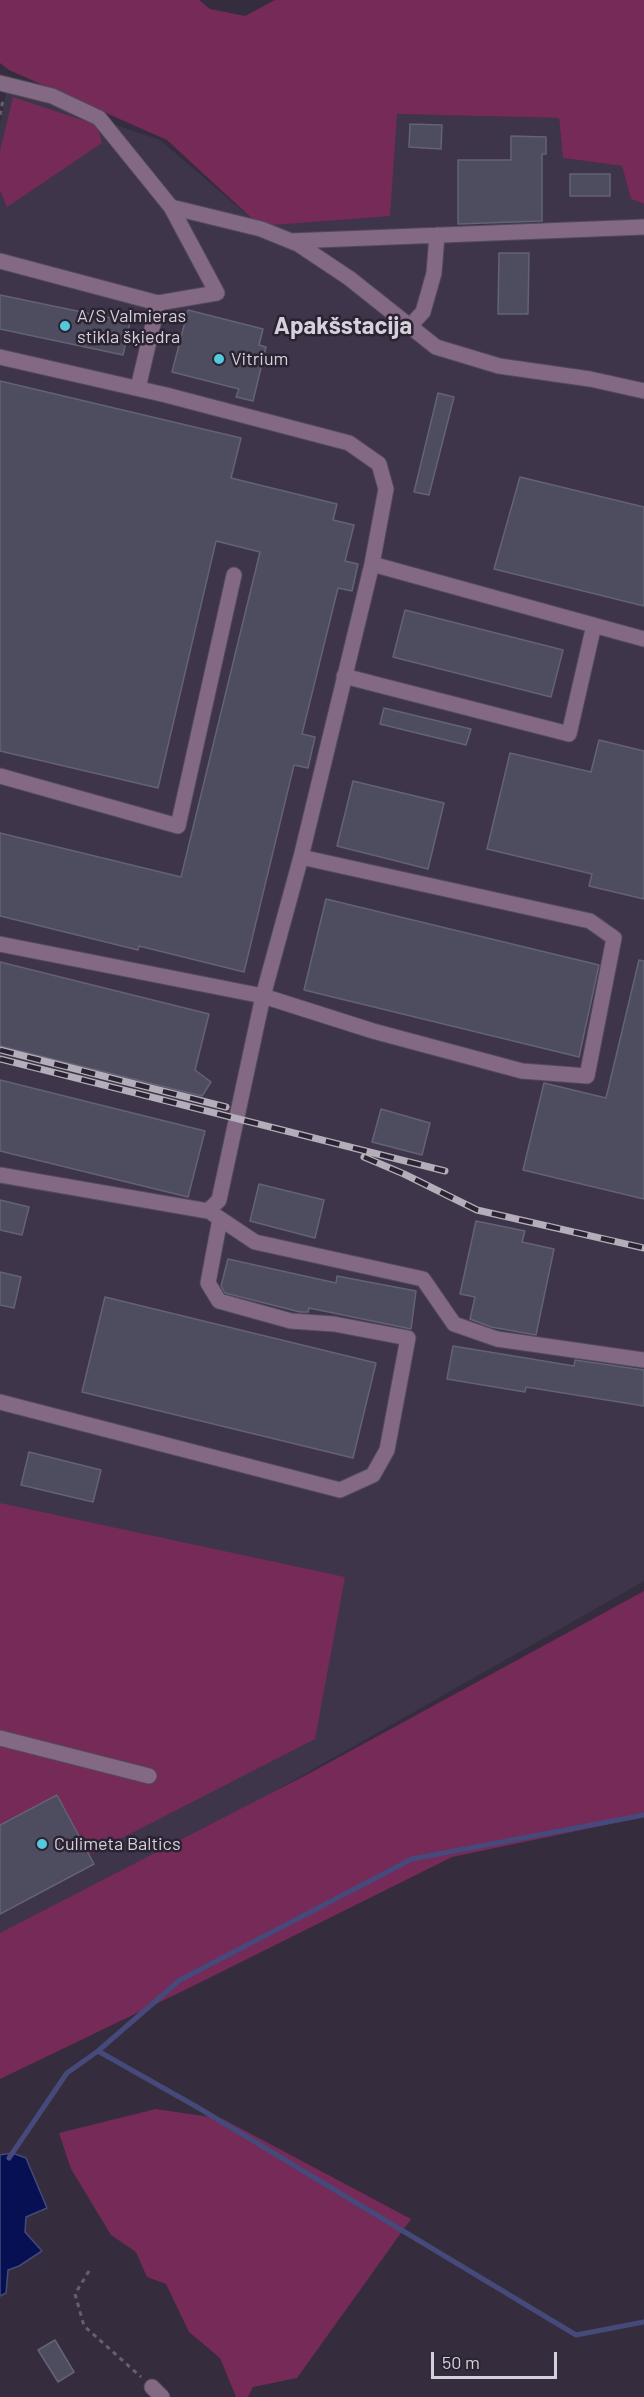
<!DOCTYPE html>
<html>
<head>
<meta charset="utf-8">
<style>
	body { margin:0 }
	#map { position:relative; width:644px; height:2397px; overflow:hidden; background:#352d3d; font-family:Barlow,sans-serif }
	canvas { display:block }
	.scale { position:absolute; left:431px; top:2352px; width:126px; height:27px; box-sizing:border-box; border:3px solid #d5d1db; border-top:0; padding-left:8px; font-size:18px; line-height:21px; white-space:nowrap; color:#d5d1db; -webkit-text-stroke:4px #2b2332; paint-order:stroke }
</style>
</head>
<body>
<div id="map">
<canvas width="644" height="2397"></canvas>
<div class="scale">50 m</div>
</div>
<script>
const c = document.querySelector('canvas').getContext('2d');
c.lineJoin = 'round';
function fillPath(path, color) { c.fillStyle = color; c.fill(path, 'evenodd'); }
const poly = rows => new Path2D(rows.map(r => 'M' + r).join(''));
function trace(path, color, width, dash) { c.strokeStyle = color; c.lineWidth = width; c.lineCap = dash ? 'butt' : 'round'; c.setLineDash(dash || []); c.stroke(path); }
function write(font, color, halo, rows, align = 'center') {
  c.font = font + ' Barlow,sans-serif'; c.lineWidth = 5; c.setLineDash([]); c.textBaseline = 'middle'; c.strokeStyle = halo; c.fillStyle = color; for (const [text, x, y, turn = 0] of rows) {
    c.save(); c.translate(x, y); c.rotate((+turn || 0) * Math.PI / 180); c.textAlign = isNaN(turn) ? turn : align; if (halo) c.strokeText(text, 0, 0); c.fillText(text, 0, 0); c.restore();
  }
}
fillPath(poly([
	[7,88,160,140,260,226,396,114,559,118,563,158,622,166,631,199,644,204,644,1581,150,1862,0,1935,0,125]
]), '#3f354a');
fillPath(poly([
	[0,0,199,0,210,9,245,16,275,0,644,0,644,204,631,199,622,166,563,158,559,118,397,114,390,216,260,226,167,140,9,70,0,63],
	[13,97,97,125,102,143,7,207,0,190,0,151],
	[0,1503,345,1577,315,1739,13,1894,0,1871],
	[644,1591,644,1817,452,1857,191,1987,0,2079,0,1933,310,1773],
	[156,2109,223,2119,411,2219,297,2378,253,2387,248,2397,236,2397,220,2358,189,2332,166,2284,147,2277,136,2252,111,2235,71,2169,59,2133]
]), '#752a57');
const water = poly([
	[12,2153,26,2158,47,2208,26,2217,25,2232,42,2251,19,2266,8,2270,6,2293,0,2296,0,2155,12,2153]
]);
fillPath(water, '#071052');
trace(water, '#454a7b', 1.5);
trace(poly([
	[98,2051,180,1980,412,1859,644,1815],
	[9,2158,67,2073,98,2051,197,2107,576,2335,644,2322]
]), '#454a7b', 5);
const building = poly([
	[410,124,442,125,441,149,409,147,410,124],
	[511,136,546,137,546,154,542,154,542,221,458,224,458,160,511,160,511,136],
	[570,174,610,174,610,196,570,196,570,174],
	[499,253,529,253,528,314,498,314,499,253],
	[0,295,130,322,123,355,0,329,0,295],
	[188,310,263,329,259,345,266,347,253,401,236,397,239,389,172,372,188,310],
	[0,381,241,438,231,478,337,504,333,520,354,525,345,561,358,564,352,591,338,588,302,734,315,737,308,768,294,765,244,972,139,946,138,950,0,916,0,833,181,877,260,552,216,541,158,788,0,751,0,381],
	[438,393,454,397,429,495,414,492,438,393],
	[520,477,644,507,644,606,494,569,520,477],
	[405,610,563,650,551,697,393,657,405,610],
	[384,708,471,729,466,745,380,724,384,708],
	[599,740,644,751,644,899,589,886,592,874,487,849,510,753,591,772,599,740],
	[353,781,444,803,428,869,337,846,353,781],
	[326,899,599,965,579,1057,304,990,326,899],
	[639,960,644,961,644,1199,523,1170,544,1083,606,1098,639,960],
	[0,962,209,1014,195,1070,211,1082,202,1096,0,1046,0,962],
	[0,1080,205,1131,188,1197,0,1151,0,1080],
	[381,1109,430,1123,422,1155,372,1142,381,1109],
	[259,1184,324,1200,315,1238,250,1221,259,1184],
	[0,1200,29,1207,22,1235,0,1230,0,1200],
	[476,1221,525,1231,522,1242,554,1249,536,1335,491,1327,470,1319,475,1297,460,1294,476,1221],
	[228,1259,336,1283,337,1276,416,1291,411,1329,309,1308,308,1312,300,1312,225,1293,221,1286,228,1259],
	[0,1272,21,1277,14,1308,0,1305,0,1272],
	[105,1297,376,1363,353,1458,82,1392,105,1297],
	[453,1346,574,1366,575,1360,644,1370,644,1406,526,1387,525,1392,447,1379,453,1346],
	[29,1452,101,1470,93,1502,21,1485,29,1452],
	[57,1795,94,1864,0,1914,0,1825,57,1795],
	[55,2340,74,2372,58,2382,38,2350,55,2340]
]);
fillPath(building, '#4e4d5f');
trace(building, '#636375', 1.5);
const minor = poly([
	[0,83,52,96,99,118,171,207,217,293,158,303,0,261],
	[171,207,261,229,298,244,349,278,436,347,499,366,590,379,644,391],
	[291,241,644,227],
	[409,327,423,312,434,273,437,235],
	[0,357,166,395,349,443,379,464,386,489,372,564,301,857,263,996,0,944],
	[138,388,158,303],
	[372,564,644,639],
	[344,676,569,734,594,625],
	[0,776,178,826,234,575],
	[0,1175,208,1211,219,1200,263,996,373,1031,522,1071,587,1076,614,938,590,921,301,857],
	[213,1214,255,1242,423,1279,454,1324,497,1339,644,1360],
	[0,1402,340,1490,373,1475,387,1450,408,1338,334,1324,291,1321,219,1301,208,1283,220,1219],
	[0,1738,149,1776],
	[152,2387,162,2397]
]);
trace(minor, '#524b59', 17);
trace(poly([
	[0,115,3,100],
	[89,2271,75,2294,84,2326,141,2377]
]), '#66606e', 3, [4.5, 4.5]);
trace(minor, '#846984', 15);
const rail = poly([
	[0,1050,226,1107],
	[0,1059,445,1171],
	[364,1157,404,1174,477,1210,644,1248]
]);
trace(rail, '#b3aeb9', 7);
trace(rail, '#2b2332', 4.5, [14]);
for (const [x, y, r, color] of [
	[65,326,6,"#53cadc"],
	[219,359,6,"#53cadc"],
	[42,1844,6,"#53cadc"]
]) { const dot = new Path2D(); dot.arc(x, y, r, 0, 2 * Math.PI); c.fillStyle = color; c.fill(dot); trace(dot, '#2b2332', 2); }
write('18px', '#d5d1db', '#2b2332', [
	["A/S Valmieras",77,316],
	["stikla šķiedra",77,337],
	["Vitrium",231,359],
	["Culimeta Baltics",54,1844]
], 'left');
write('bold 24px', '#d5d1db', '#2b2332', [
	["Apakšstacija",343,326]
]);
</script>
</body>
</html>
